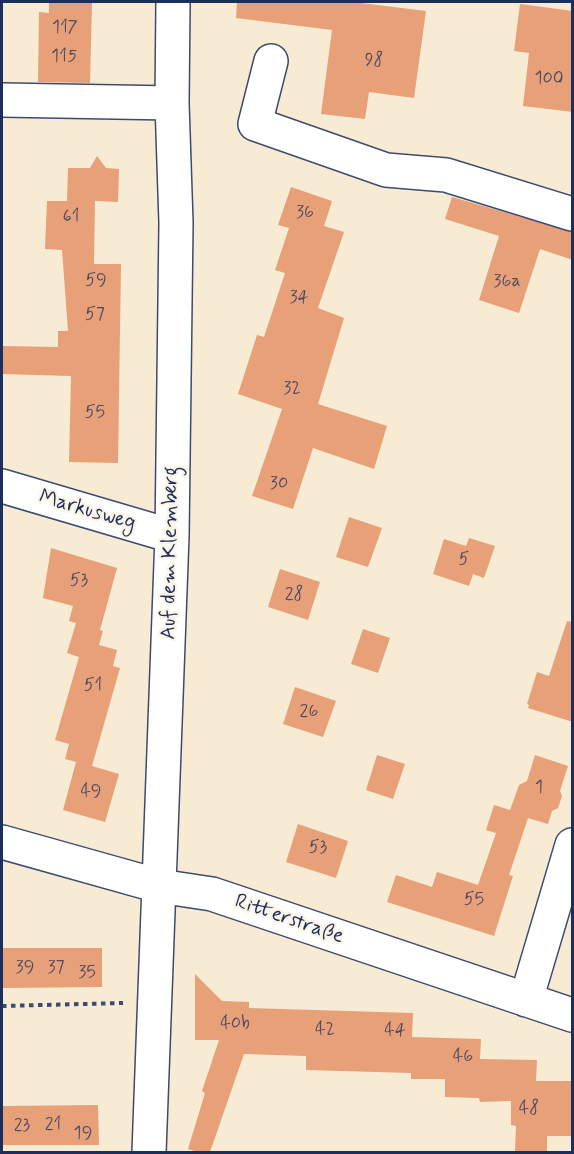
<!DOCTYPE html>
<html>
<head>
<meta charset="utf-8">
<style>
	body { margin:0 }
	#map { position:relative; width:574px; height:1154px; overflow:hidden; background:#f7ebd3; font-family:Mynerve,sans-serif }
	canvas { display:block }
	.frame { position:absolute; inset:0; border:3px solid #1b2f5e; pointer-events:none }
</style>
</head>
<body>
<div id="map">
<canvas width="574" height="1154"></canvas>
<div class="frame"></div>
</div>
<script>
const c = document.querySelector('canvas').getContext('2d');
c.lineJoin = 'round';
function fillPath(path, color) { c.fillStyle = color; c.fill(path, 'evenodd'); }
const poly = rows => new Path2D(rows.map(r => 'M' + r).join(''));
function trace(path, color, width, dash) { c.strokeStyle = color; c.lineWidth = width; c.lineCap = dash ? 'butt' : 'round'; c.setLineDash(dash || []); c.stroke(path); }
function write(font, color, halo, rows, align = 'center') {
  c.font = font + ' Mynerve,sans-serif'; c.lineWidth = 5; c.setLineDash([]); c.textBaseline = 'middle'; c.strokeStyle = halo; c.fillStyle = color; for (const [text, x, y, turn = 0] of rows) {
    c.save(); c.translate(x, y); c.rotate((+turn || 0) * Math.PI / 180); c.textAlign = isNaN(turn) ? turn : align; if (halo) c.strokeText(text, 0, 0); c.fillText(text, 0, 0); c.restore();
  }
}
fillPath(poly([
	[49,2,92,2,90,83,38,82,39,12,49,13],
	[237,2,353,2,426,11,414,98,369,92,365,119,321,114,332,30,236,18],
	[520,4,573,11,573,112,523,106,529,53,514,51],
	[97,156,106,168,119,169,118,202,95,201,94,264,121,264,118,463,69,462,71,376,2,374,2,346,58,347,58,331,68,331,62,250,45,249,47,201,67,201,68,168,90,168],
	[291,187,332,201,324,226,344,232,318,308,344,318,318,404,387,426,374,469,313,448,293,509,252,496,282,409,238,394,257,335,264,337,285,273,275,270,289,228,278,225],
	[452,197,573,232,573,260,540,249,519,313,479,300,499,236,445,219],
	[349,517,382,528,368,567,336,557],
	[469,538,495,546,484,578,473,574,469,586,433,574,444,539,466,546],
	[51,548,117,568,100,630,103,631,99,645,117,650,113,666,120,668,92,766,119,774,105,822,63,810,76,762,65,759,69,744,55,740,79,657,67,653,76,623,69,621,73,606,43,598],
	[280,569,320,582,308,620,268,607],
	[567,621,573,622,573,722,528,708,529,705,527,704,537,672,549,676],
	[363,629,390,638,378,673,351,664],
	[295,687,336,701,323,737,283,724],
	[377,755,405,764,393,799,366,790],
	[535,755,568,766,560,791,562,796,558,808,552,811,548,824,528,818,509,875,513,876,494,936,387,902,396,875,432,887,437,872,478,885,496,833,486,830,494,805,510,810,519,785,527,781],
	[298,824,348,841,336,878,286,862],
	[2,948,102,948,102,987,2,988],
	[195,974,222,1001,249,1002,249,1008,413,1013,412,1037,481,1039,480,1059,537,1060,536,1081,573,1081,573,1136,547,1136,547,1152,515,1151,516,1126,511,1125,511,1101,480,1102,479,1098,445,1097,445,1079,411,1079,411,1073,306,1070,306,1056,244,1054,210,1152,198,1152,188,1149,205,1093,202,1091,219,1040,195,1040],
	[98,1105,99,1145,2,1145,2,1106]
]), '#e7a078');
const minor = poly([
	[271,61,255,124,386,170,446,175,572,214],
	[2,100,172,103],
	[2,486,172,536],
	[2,842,159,886,212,894,572,1015],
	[526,1000,572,845],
	[149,1152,172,536,176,223,172,103,173,2]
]);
trace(minor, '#3c4b70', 36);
trace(poly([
	[2,1006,123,1003]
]), '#3c4b70', 4, [4.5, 4.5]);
trace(minor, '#fff', 33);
write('18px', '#4e4b64', null, [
	["117",65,28],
	["115",64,57],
	["98",374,61],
	["100",549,79],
	["36",305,213],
	["61",71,217],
	["59",96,281],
	["36a",507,282],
	["34",299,298],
	["57",95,315],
	["32",292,389],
	["55",95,413],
	["30",279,484],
	["5",464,560],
	["53",79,581],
	["28",294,595],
	["51",93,686],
	["26",309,712],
	["1",539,788],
	["49",91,792],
	["53",318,848],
	["55",474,900],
	["39",25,968],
	["37",56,968],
	["35",87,973],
	["40b",235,1024],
	["42",325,1030],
	["44",395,1031],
	["46",463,1057],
	["48",529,1109],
	["21",53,1125],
	["23",22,1126],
	["19",83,1134]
]);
write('21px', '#1b2f5e', '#fcf5e5', [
	["Markusweg",87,511,16],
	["Auf dem Klemberg",171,553,-89],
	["Ritterstraße",289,920,19]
]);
</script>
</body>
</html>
